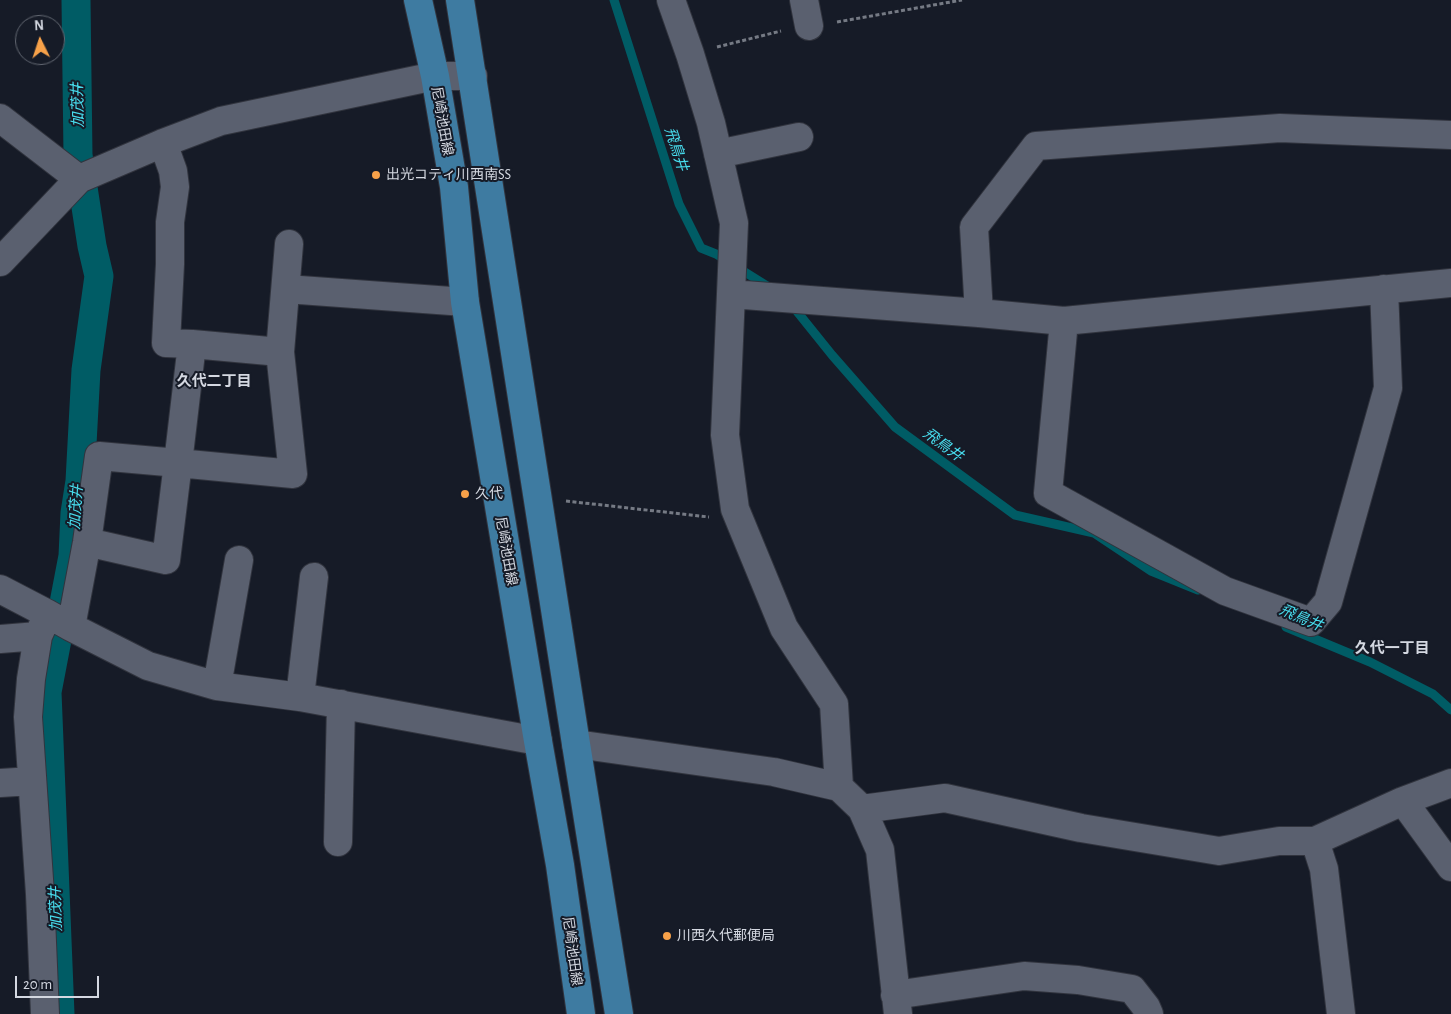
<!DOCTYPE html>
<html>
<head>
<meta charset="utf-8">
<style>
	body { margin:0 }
	#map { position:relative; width:1451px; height:1014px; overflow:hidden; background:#161b27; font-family:"Alegreya Sans",sans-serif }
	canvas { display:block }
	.north { position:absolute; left:15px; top:15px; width:50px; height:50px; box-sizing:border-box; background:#161b27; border:1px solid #626771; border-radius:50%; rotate:356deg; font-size:14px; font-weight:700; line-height:20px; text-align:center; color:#d4d8e1 }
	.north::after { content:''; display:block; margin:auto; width:18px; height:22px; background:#f7a149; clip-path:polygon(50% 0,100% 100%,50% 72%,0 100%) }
	.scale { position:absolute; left:15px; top:976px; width:84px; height:22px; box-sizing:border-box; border:2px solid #d4d8e1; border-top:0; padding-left:6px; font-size:15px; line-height:18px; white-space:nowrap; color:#d4d8e1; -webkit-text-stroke:4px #161b27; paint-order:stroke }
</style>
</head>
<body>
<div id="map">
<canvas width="1451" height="1014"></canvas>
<div class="north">N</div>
<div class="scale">20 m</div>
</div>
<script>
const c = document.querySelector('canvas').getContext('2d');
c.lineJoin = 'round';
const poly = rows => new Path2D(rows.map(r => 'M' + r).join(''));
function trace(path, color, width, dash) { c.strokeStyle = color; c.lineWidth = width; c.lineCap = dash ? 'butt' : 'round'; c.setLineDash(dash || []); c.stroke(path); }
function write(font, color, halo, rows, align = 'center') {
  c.font = font + ' "Alegreya Sans","Noto Sans JP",sans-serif'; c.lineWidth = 4; c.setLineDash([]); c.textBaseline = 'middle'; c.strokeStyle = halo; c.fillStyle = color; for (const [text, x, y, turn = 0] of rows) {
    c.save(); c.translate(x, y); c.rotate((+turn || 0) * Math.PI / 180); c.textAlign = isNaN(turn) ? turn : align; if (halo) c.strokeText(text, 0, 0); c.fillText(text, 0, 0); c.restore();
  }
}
trace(poly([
	[614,0,679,204,701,248,716,254,772,289],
	[791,304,832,355,895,427,1015,515,1094,533,1151,571,1198,590],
	[1286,627,1370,662,1433,694,1451,710]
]), '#005c65', 9);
trace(poly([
	[60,1014,47,692,73,556,75,513,80,481,86,370,99,276,92,246,78,155,76,0]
]), '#005c65', 29);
const minor = poly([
	[671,0,690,54,711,123,734,223,725,435,735,509,784,628,834,704,839,787],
	[804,0,809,26],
	[0,118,79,179],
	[163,143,173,171,175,187,170,222,170,264,166,343,192,344,178,463,293,474,280,352,192,344],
	[718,154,799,137],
	[0,262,79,179,163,143,221,121,435,76,473,76],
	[286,289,465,302],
	[731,294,979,313,1064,321,1451,283],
	[979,313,974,227,1036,146,1280,128,1451,135],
	[1064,321,1048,493,1225,591,1311,622,1328,602,1388,388,1384,289],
	[280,352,289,244],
	[0,589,48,614],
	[71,627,148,666,217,686,300,697,538,741],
	[0,639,38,636],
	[217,686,239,560],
	[300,697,314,577],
	[576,744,774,772,839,787,862,809,945,798,1081,828,1219,851,1279,841,1315,841,1403,801,1451,783],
	[0,783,32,781],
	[1403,801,1451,867],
	[862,809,880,850,898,1014],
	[1315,841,1324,869,1341,1014],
	[338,842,341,704],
	[895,995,1024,976,1078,980,1132,989,1146,1007,1149,1014],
	[45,1014,40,894,28,717,31,679,38,636,48,614,71,627,87,542,99,456,178,463,166,560,87,542]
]);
const major = poly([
	[418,0,435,76,454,187,465,302,538,741,560,865,581,1014],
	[460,0,576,744,619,1014]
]);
trace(minor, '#31343e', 30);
trace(major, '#31343e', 30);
trace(poly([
	[837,22,962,0],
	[717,47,781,31],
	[566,501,709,517]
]), '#757a84', 3, [4, 2.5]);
trace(minor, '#5a606f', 28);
trace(major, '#3e7ba1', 28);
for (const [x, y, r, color] of [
	[376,175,5,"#f7a149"],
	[465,494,5,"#f7a149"],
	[667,936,5,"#f7a149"]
]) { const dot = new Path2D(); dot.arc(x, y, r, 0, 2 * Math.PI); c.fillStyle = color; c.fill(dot); trace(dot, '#161b27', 2); }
write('14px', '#d4d8e1', '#161b27', [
	["尼崎池田線",442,121,80],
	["尼崎池田線",506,551,80],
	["尼崎池田線",572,951,82]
]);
write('14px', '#d4d8e1', '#161b27', [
	["出光コティ川西南SS",386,175],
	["久代",475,494],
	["川西久代郵便局",677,936]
], 'left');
write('italic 15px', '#48ddee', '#161b27', [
	["加茂井",78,105,-91],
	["飛鳥井",676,149,72],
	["飛鳥井",943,445,36],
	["加茂井",76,507,-86],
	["飛鳥井",1301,618,23],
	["加茂井",56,909,-92]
]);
write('bold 15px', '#d4d8e1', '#161b27', [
	["久代二丁目",214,381],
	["久代一丁目",1392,648]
]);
</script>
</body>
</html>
